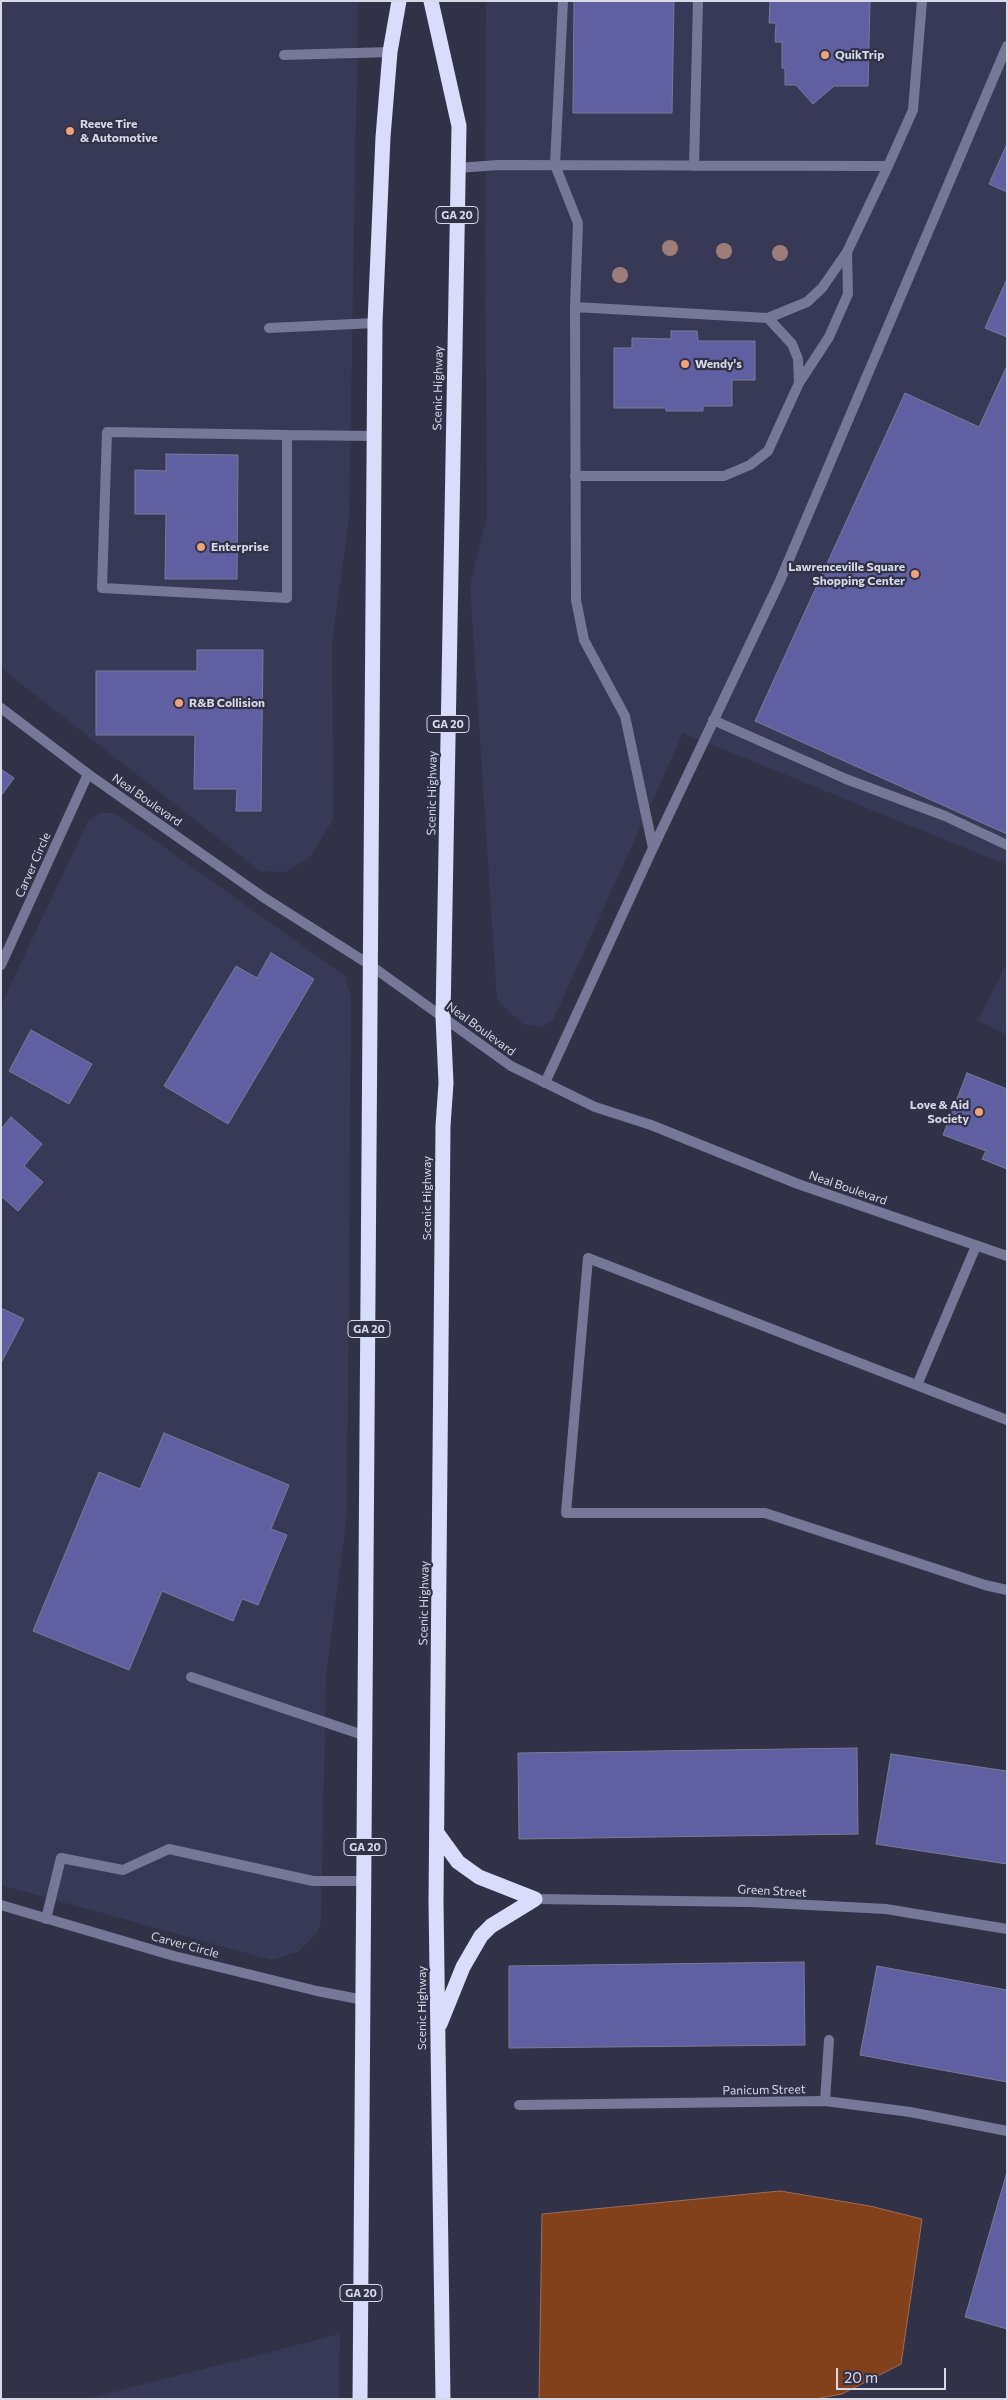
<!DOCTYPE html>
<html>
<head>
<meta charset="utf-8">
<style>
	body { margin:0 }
	#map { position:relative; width:1008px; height:2400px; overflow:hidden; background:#313148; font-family:Commissioner,sans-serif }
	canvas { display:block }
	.frame { position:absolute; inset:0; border:2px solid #d8d9e8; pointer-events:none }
	.scale { position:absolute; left:836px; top:2368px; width:110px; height:22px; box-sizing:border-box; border:2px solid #d8d9e8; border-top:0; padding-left:6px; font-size:15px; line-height:18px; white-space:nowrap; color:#d8d9e8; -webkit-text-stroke:4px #313148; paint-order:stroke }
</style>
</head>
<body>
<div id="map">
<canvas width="1008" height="2400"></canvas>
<div class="frame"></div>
<div class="scale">20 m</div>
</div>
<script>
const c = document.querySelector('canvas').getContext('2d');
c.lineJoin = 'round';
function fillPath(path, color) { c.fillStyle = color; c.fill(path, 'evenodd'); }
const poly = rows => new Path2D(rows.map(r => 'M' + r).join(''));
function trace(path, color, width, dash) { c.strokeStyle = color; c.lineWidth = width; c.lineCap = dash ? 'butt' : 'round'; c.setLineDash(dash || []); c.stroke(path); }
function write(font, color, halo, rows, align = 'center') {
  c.font = font + ' Commissioner,sans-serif'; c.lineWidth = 4.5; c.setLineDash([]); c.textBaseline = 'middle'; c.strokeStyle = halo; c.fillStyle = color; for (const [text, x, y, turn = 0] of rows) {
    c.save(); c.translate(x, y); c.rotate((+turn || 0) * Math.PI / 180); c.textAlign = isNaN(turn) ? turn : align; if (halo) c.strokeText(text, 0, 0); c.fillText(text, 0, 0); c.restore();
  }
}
fillPath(poly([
	[1,1,358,1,349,519,332,643,333,820,309,858,285,872,260,871,1,668],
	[486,1,1007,1,1007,865,683,733,553,1020,542,1027,523,1024,497,1000,470,585,487,518,485,246],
	[100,813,112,813,130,823,345,976,351,997,347,1515,326,1675,321,1922,318,1932,298,1952,271,1960,1,1885,1,1005,88,821],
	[1007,962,1007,1035,978,1021],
	[340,2334,339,2399,86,2399]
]), '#383956');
const water = poly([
	[780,2191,870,2206,922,2219,901,2364,842,2394,815,2399,539,2399,542,2214,780,2191]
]);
fillPath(water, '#82411b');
trace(water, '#9c6f58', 1);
const building = poly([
	[574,1,674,1,672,113,573,113,574,1],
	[770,1,870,1,868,86,834,86,813,104,796,85,785,85,785,68,782,68,782,42,775,42,776,23,769,23,770,1],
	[1007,144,1007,192,989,184,1007,144],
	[1007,279,1007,337,985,328,1007,279],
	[671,331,697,331,698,341,755,341,755,380,732,380,732,406,703,406,703,411,666,411,666,408,614,408,614,348,632,348,632,338,671,339,671,331],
	[1007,366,1007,834,755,721,905,393,979,427,1007,366],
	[166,454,238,455,237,579,165,579,166,514,135,514,135,470,166,471,166,454],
	[197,650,263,650,261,811,236,811,237,789,194,789,195,735,96,735,96,671,197,671,197,650],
	[1,769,14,778,1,796,1,769],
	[271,953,314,979,228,1124,164,1086,236,966,257,978,271,953],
	[31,1030,92,1064,69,1104,9,1071,31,1030],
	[967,1073,1007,1089,1007,1169,982,1159,986,1151,943,1135,967,1073],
	[11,1117,42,1144,24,1166,43,1182,18,1211,1,1196,1,1129,11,1117],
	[1,1308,24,1319,1,1363,1,1308],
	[164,1433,289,1485,271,1529,287,1535,258,1605,242,1599,233,1621,162,1591,129,1670,33,1631,99,1472,140,1489,164,1433],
	[857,1748,858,1834,519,1839,518,1753,857,1748],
	[891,1754,1007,1771,1007,1864,876,1844,891,1754],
	[804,1962,805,2045,509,2048,509,1966,804,1962],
	[877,1966,1007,1990,1007,2082,860,2055,877,1966],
	[1007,2172,1007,2329,965,2317,1007,2172]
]);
fillPath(building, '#605fa1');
trace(building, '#7a7c96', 1);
trace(poly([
	[284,55,390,52],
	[694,166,698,1],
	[458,168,498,165,888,166,913,110,922,1],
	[768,318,807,302,822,288,847,252,888,166],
	[269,328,375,323],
	[799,383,829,337,848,294,847,252],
	[287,435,107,432,102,588,287,598,287,435,376,436],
	[575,476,724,476,750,465,768,451,799,383,798,359,792,344,768,318,575,307],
	[713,720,846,779,945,816,1007,845],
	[653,848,779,583,1007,46],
	[545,1083,653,848,625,716,584,640,576,600,575,307,578,223,555,165,563,1],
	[917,1385,976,1246],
	[1007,1420,588,1258,566,1513,765,1513,985,1585,1007,1590],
	[191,1677,366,1736],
	[46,1919,61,1858,123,1870,169,1849,313,1881,364,1881],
	[825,2101,829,2040]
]), '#777897', 10);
trace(poly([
	[1,708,88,774,263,897,370,965,511,1066,595,1107,651,1125,798,1184,1007,1256],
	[1,965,88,774],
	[535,1899,751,1902,886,1909,1007,1929],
	[1,1905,174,1956,317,1991,364,2000],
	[519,2105,825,2101,910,2112,1007,2131]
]), '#777897', 10);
trace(poly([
	[431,1,459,126,443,1017,446,1083,443,1126,436,1901,443,2399],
	[437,1833,458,1862,479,1877,535,1899],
	[440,2024,463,1967,481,1936,491,1926,535,1899],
	[360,2399,375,323,383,137,390,52,399,1]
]), '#d9dcfa', 15);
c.fillStyle = '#9e7d77';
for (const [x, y] of [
	[670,248],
	[724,251],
	[780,253],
	[620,275]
]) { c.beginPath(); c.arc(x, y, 8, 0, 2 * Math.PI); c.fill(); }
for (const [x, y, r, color] of [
	[825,55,5,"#f0a27a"],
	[70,131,5,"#f0a27a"],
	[685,364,5,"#f0a27a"],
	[201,547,5,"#f0a27a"],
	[915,574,5,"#f0a27a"],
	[179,703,5,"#f0a27a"],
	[979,1112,5,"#f0a27a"]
]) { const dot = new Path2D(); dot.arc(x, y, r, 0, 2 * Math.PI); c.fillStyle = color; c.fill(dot); trace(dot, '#313148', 2); }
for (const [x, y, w] of [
	[457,215,42],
	[448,724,42],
	[369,1329,42],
	[365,1847,42],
	[361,2293,42]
]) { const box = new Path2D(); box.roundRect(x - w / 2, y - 8.5, w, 17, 4); c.fillStyle = '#313148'; c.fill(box); trace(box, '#d8d9e8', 1); }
write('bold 11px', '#d8d9e8', null, [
	["GA 20",457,215],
	["GA 20",448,724],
	["GA 20",369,1329],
	["GA 20",365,1847],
	["GA 20",361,2293]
]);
write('bold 12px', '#d8d9e8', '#313148', [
	["QuikTrip",835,55],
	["Reeve Tire",80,124],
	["& Automotive",80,138],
	["Wendy's",695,364],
	["Enterprise",211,547],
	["Lawrenceville Square",905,567,"right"],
	["Shopping Center",905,581,"right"],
	["R&B Collision",189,703],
	["Love & Aid",969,1105,"right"],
	["Society",969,1119,"right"]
], 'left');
write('12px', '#d8d9e8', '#313148', [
	["Scenic Highway",438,388,-89],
	["Scenic Highway",432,793,-89],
	["Neal Boulevard",147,800,35],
	["Carver Circle",33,865,-66],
	["Neal Boulevard",481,1029,36],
	["Neal Boulevard",848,1188,19],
	["Scenic Highway",427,1198,-90],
	["Scenic Highway",424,1603,-89],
	["Green Street",772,1891,3],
	["Carver Circle",185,1945,15],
	["Scenic Highway",422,2008,-90],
	["Panicum Street",764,2090,-1]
]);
</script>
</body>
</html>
